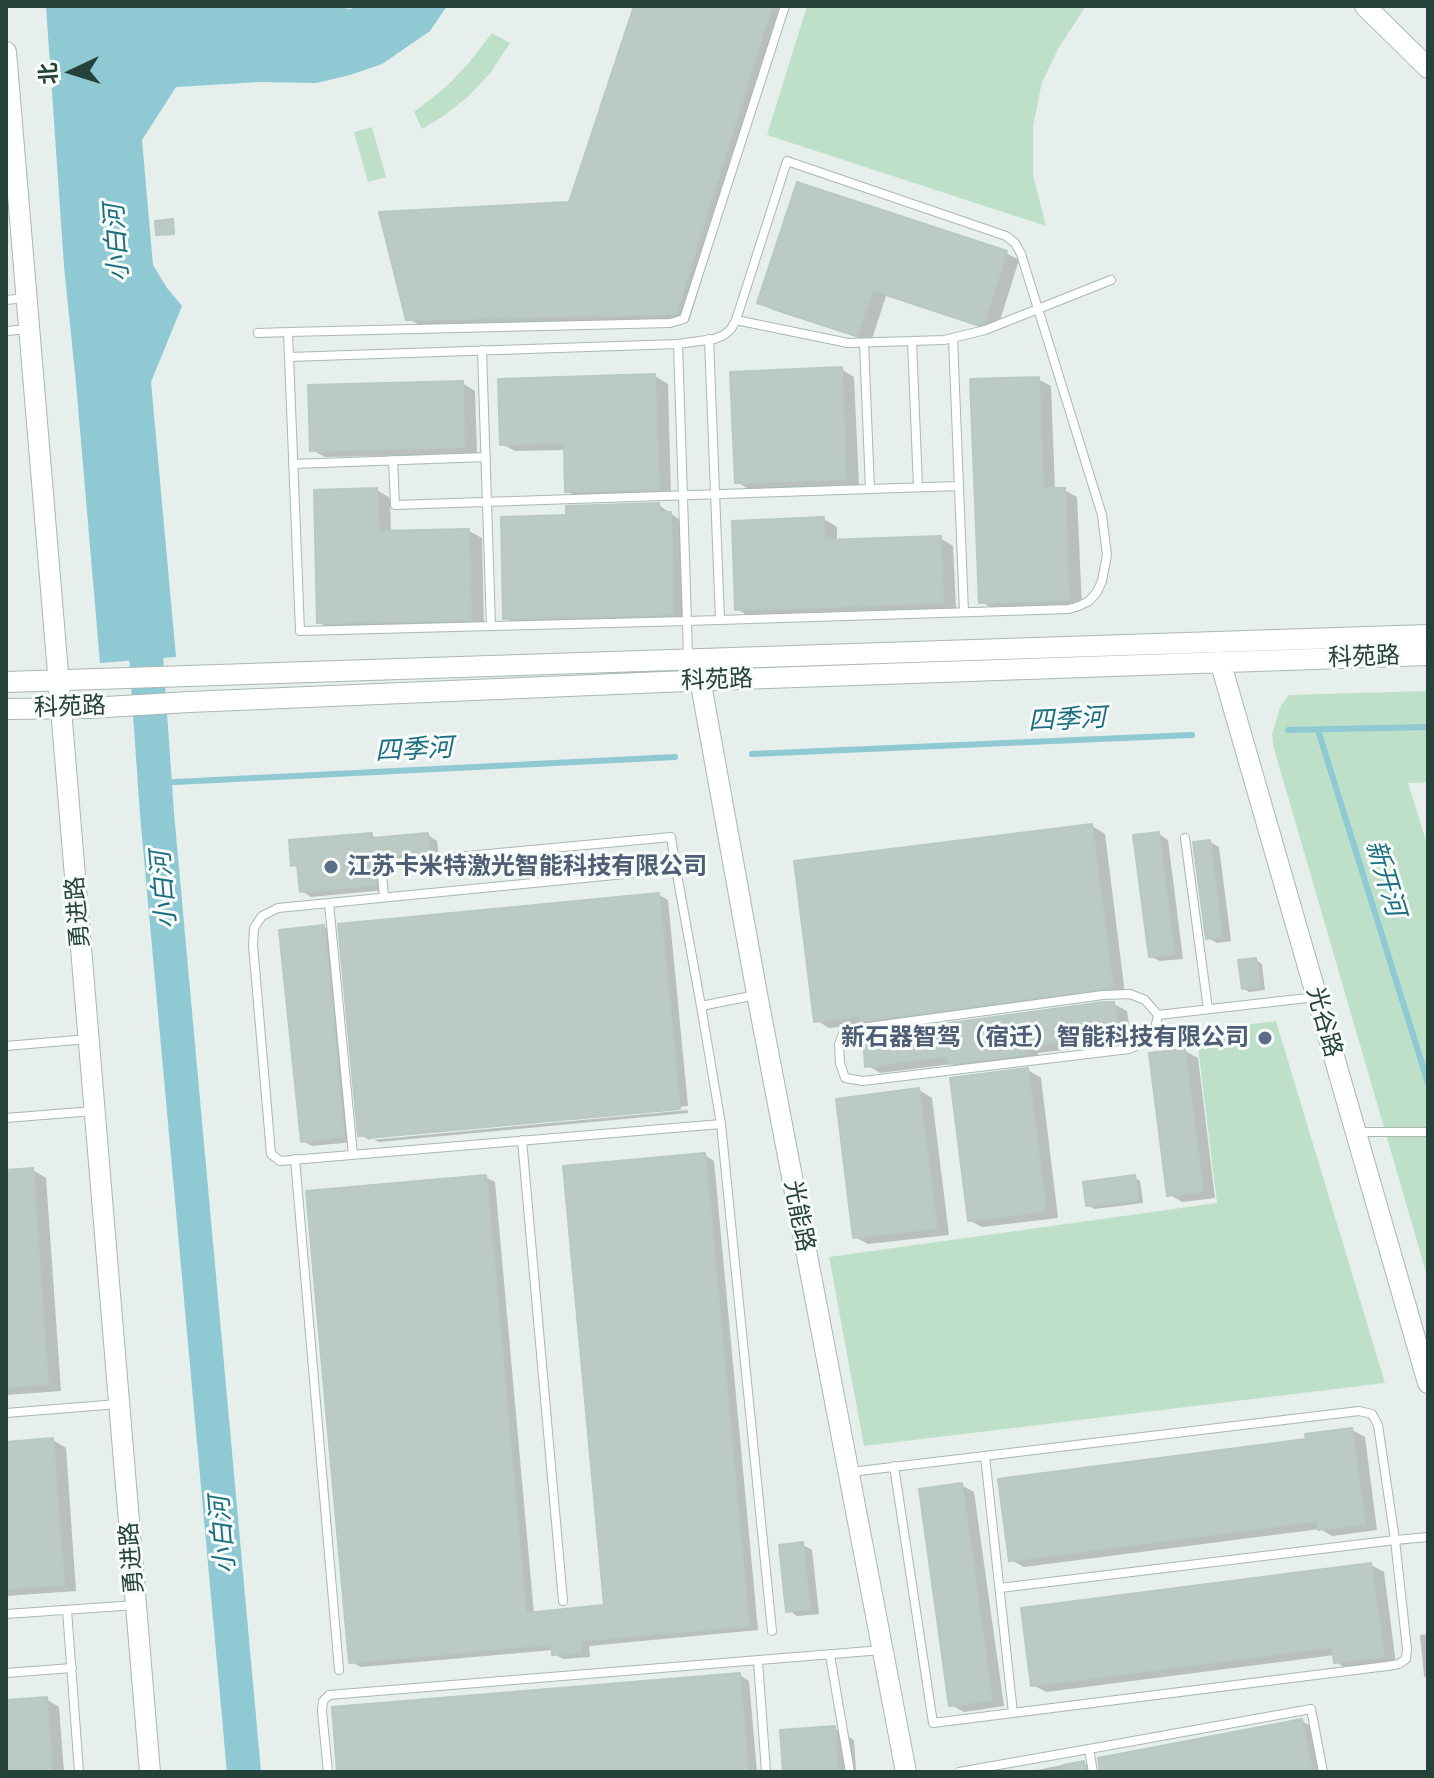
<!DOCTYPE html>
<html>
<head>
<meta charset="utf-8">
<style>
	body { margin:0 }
	#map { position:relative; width:1434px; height:1778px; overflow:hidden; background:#e6efeb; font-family:Inter,"Noto Sans SC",sans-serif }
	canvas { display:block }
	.frame { position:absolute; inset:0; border:8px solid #24423a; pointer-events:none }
	.north { position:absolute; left:32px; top:32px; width:80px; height:80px; -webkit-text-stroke:6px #f7fbf9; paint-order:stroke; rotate:266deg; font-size:22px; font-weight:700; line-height:32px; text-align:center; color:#24423a }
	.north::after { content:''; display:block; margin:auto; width:28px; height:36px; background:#24423a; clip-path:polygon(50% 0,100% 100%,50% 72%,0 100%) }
</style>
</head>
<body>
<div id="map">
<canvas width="1434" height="1778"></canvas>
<div class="frame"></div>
<div class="north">北</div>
</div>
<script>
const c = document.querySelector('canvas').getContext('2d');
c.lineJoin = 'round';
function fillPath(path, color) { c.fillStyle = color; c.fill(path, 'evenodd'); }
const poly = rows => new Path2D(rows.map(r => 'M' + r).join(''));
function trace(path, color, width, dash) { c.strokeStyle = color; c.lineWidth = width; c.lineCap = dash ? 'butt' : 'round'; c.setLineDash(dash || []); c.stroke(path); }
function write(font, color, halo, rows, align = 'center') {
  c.font = font + ' Inter,"Noto Sans SC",sans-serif'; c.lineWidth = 6; c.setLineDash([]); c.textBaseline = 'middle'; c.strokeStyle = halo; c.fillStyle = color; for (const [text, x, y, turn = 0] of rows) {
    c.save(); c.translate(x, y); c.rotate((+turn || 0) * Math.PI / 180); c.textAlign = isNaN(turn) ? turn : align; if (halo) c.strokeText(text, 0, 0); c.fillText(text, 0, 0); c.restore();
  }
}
fillPath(poly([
	[807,6,1086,6,1059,47,1042,82,1033,126,1033,175,1046,226,767,135],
	[492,33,510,43,491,72,469,96,442,117,422,129,414,112,446,87,467,65],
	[372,127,386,177,368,182,354,132],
	[1428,691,1428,782,1408,783,1428,847,1428,1279,1273,745,1272,734,1281,705,1289,695],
	[1276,1021,1385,1383,864,1446,829,1257,1217,1203,1196,1031]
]), '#bfe0c8');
fillPath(poly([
	[46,6,328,6,350,9,361,6,447,6,430,31,382,64,350,75,316,83,260,82,176,87,142,140,153,265,167,288,182,306,151,382,176,657,100,663,76,383,64,266]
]), '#8ec9d4');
fillPath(poly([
	[636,6,787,6,689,321,421,326,408,318,570,204],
	[798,185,1006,253,1019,260,997,330,992,331,886,296,871,342,773,310,760,302],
	[841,369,854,377,859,485,750,490,737,482],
	[655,376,668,384,671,496,580,499,567,491,566,450,515,451,502,444],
	[1038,379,1051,386,1055,490,1064,490,1077,497,1082,606,994,609,981,602],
	[462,383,475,391,477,454,325,457,312,450],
	[377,490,390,498,391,533,469,531,482,538,484,626,332,630,319,622],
	[659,505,683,522,686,621,518,625,505,618,568,517],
	[824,519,837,527,837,542,940,538,953,546,956,609,750,617,737,609],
	[1092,826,1105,834,1125,994,829,1028,816,1020],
	[1159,834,1168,840,1183,959,1160,961,1150,956],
	[371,835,380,840,428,835,437,841,439,857,383,865,385,890,311,897,302,891,300,869,293,865],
	[1210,842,1219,847,1231,941,1217,943,1208,938],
	[659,895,668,900,688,1106,368,1136,371,1140,688,1110,688,1113,379,1142,375,1140,370,1140,360,1135],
	[324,927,333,933,353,1142,312,1146,303,1141],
	[1256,960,1262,964,1265,990,1249,992,1243,988],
	[1114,1004,1127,1011,1132,1042,1038,1053,1039,1061,963,1070,952,1064,880,1073,867,1065],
	[1185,1051,1198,1058,1215,1198,1182,1202,1169,1194],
	[1028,1070,1041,1078,1058,1218,982,1227,969,1220],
	[919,1090,932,1098,949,1235,868,1244,855,1237],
	[705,1155,714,1161,758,1630,589,1646,590,1657,563,1659,553,1653,553,1650,361,1667,351,1662,485,1177,495,1182,534,1614,606,1607],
	[33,1170,46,1178,61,1391,6,1395,6,1172],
	[1134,1177,1140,1181,1143,1203,1094,1209,1088,1205],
	[1352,1430,1365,1437,1377,1530,1332,1536,1320,1529,1024,1567,1011,1560,1308,1440],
	[53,1440,66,1448,76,1591,6,1596,6,1444],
	[961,1485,974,1492,1004,1706,964,1712,951,1705],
	[803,1545,812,1550,819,1614,797,1616,788,1610],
	[1371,1565,1384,1572,1396,1664,1349,1670,1336,1662,1335,1655,1046,1692,1033,1685],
	[1428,1634,1428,1679,1424,1676,1420,1635],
	[740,1675,749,1681,757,1772,339,1772],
	[46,1699,59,1707,64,1772,6,1772,6,1702],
	[1302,1721,1312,1727,1320,1772,1102,1772],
	[834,1728,854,1740,856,1772,785,1772],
	[1078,1762,1084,1763,1093,1768,1094,1772,1027,1772]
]), '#0003');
trace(poly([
	[1288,730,1428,727],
	[1318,730,1428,1083],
	[752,754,1192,735],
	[155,783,675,757]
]), '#8ec9d4', 6);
trace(poly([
	[143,613,157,814,244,1772]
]), '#8ec9d4', 34);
const building = poly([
	[634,6,772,6,676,314,406,320,379,212,569,202,634,6],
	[797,182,1007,251,984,323,978,325,873,290,857,336,757,303,797,182],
	[173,219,174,234,156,235,155,221,173,219],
	[842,367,846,479,735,483,730,372,842,367],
	[655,374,659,489,565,492,564,443,500,445,498,379,655,374],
	[1039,377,1043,488,1065,488,1069,600,979,603,970,379,1039,377],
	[463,381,464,447,310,451,308,385,463,381],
	[377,488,379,531,469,529,471,620,317,623,314,490,377,488],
	[659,503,659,513,671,512,673,614,503,619,501,517,566,515,566,506,659,503],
	[824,517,825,540,941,536,943,603,735,610,732,521,824,517],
	[1092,824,1113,988,860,1021,859,1016,814,1022,794,861,1092,824],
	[1159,832,1174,954,1149,957,1133,835,1159,832],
	[372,833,372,838,428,833,430,852,378,858,374,860,374,864,376,885,300,892,297,865,291,866,289,840,372,833],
	[1210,840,1222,937,1206,939,1193,842,1210,840],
	[659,893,680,1109,368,1138,368,1135,358,1136,338,924,659,893],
	[324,925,344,1137,301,1142,279,930,324,925],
	[1256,958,1260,987,1242,989,1238,960,1256,958],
	[1104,1002,1114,1002,1120,1035,1025,1047,1026,1054,948,1064,947,1056,865,1067,863,1035,1104,1002],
	[1185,1049,1203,1191,1167,1196,1149,1053,1185,1049],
	[1028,1068,1046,1211,968,1221,950,1078,1028,1068],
	[919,1088,937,1228,853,1238,836,1099,919,1088],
	[705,1153,749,1626,581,1641,582,1652,552,1655,551,1644,349,1663,306,1191,486,1175,526,1613,604,1605,563,1166,705,1153],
	[33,1168,48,1384,6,1387,6,1170,33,1168],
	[1135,1175,1138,1200,1086,1206,1083,1182,1135,1175],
	[1352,1428,1365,1524,1318,1530,1317,1521,1009,1561,998,1479,1306,1439,1305,1434,1352,1428],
	[53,1438,64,1585,6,1589,6,1442,53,1438],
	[962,1483,992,1700,949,1706,919,1489,962,1483],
	[803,1542,810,1609,786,1612,779,1545,803,1542],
	[1371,1563,1384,1657,1334,1663,1332,1647,1031,1686,1021,1608,1371,1563],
	[740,1673,748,1772,337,1772,332,1707,740,1673],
	[47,1697,52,1772,6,1772,6,1700,47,1697],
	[1302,1719,1312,1772,1100,1772,1098,1758,1302,1719],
	[835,1726,838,1772,783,1772,780,1730,835,1726],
	[1084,1761,1086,1772,1064,1772,1063,1765,1084,1761]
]);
fillPath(building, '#bbcac4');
trace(building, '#b8c9c2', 2);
const service = poly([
	[6,300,26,298],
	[736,320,848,343,944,340,985,330,1111,280],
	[6,331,29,329],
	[258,333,288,332],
	[953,338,964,612],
	[709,339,720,620],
	[912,341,918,487],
	[864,343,870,489],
	[678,344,714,339,724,335,731,329,736,320,787,161,1006,236,1015,243,1021,254,1102,515,1107,555,1102,581,1097,592,1089,601,1079,606,1069,609,687,621,300,631,289,357,678,344,687,621,688,659],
	[482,350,491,626],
	[289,357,288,332,670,323,684,319,785,6],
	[393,460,395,505,959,486],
	[293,464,486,457],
	[1185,838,1208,1009],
	[384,897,381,864,671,837,676,869],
	[329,903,353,1155],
	[701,1006,721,1124,280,1161,271,1154,253,945,254,928,262,916,278,908,676,869,701,1006,756,995],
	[1158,1015,1154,1033,1141,1044,1129,1049,863,1081,845,1078,840,1063,839,1044,843,1034,861,1028,1103,995,1130,994,1145,1000,1158,1015,1316,997],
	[6,1046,88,1039],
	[6,1118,93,1111],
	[721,1124,772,1631],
	[1357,1132,1428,1132],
	[522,1140,563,1601],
	[295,1159,339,1670],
	[6,1413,118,1404],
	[985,1456,1013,1713],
	[894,1466,933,1723,1387,1666,1399,1664,1406,1659,1407,1649,1395,1540,1000,1588],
	[851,1472,1359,1411,1372,1414,1378,1425,1395,1540,1428,1537],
	[67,1610,79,1772],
	[6,1614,136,1605],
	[830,1655,850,1772],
	[758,1661,766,1772],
	[6,1673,72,1668],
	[1089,1749,1311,1709,1323,1772],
	[328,1772,322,1711,323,1701,329,1695,882,1650],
	[959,1772,1089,1749,1093,1772]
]);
const tertiary = poly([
	[1365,6,1428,68],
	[6,52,150,1772],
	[1220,661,1428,1383],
	[698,668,757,994,906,1772],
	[6,682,1428,635],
	[6,709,90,708,189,702,711,680,1428,655]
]);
trace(service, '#a8b8b2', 10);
trace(tertiary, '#a8b8b2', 22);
trace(service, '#fff', 8);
trace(tertiary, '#fff', 20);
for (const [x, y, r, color] of [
	[331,867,8,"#5c6f8a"],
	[1265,1038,8,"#5c6f8a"]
]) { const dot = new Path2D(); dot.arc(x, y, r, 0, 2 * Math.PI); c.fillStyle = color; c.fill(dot); trace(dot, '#f7fbf9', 3); }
write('24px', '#24423a', '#f7fbf9', [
	["科苑路",1364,657,-2],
	["科苑路",717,680,-2],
	["科苑路",70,707,-2],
	["勇进路",78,912,-95],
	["光谷路",1324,1022,74],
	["光能路",799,1216,79],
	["勇进路",132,1558,-95]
]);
write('bold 24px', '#4e5e75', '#f7fbf9', [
	["江苏卡米特激光智能科技有限公司",347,867],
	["新石器智驾（宿迁）智能科技有限公司",1249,1038,"right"]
], 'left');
write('italic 26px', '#1c6f80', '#f7fbf9', [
	["小白河",117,243,-94],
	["四季河",1067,720,-3],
	["四季河",414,750,-3],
	["新开河",1385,878,73],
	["小白河",164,890,-95],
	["小白河",223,1535,-95]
]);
</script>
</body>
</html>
